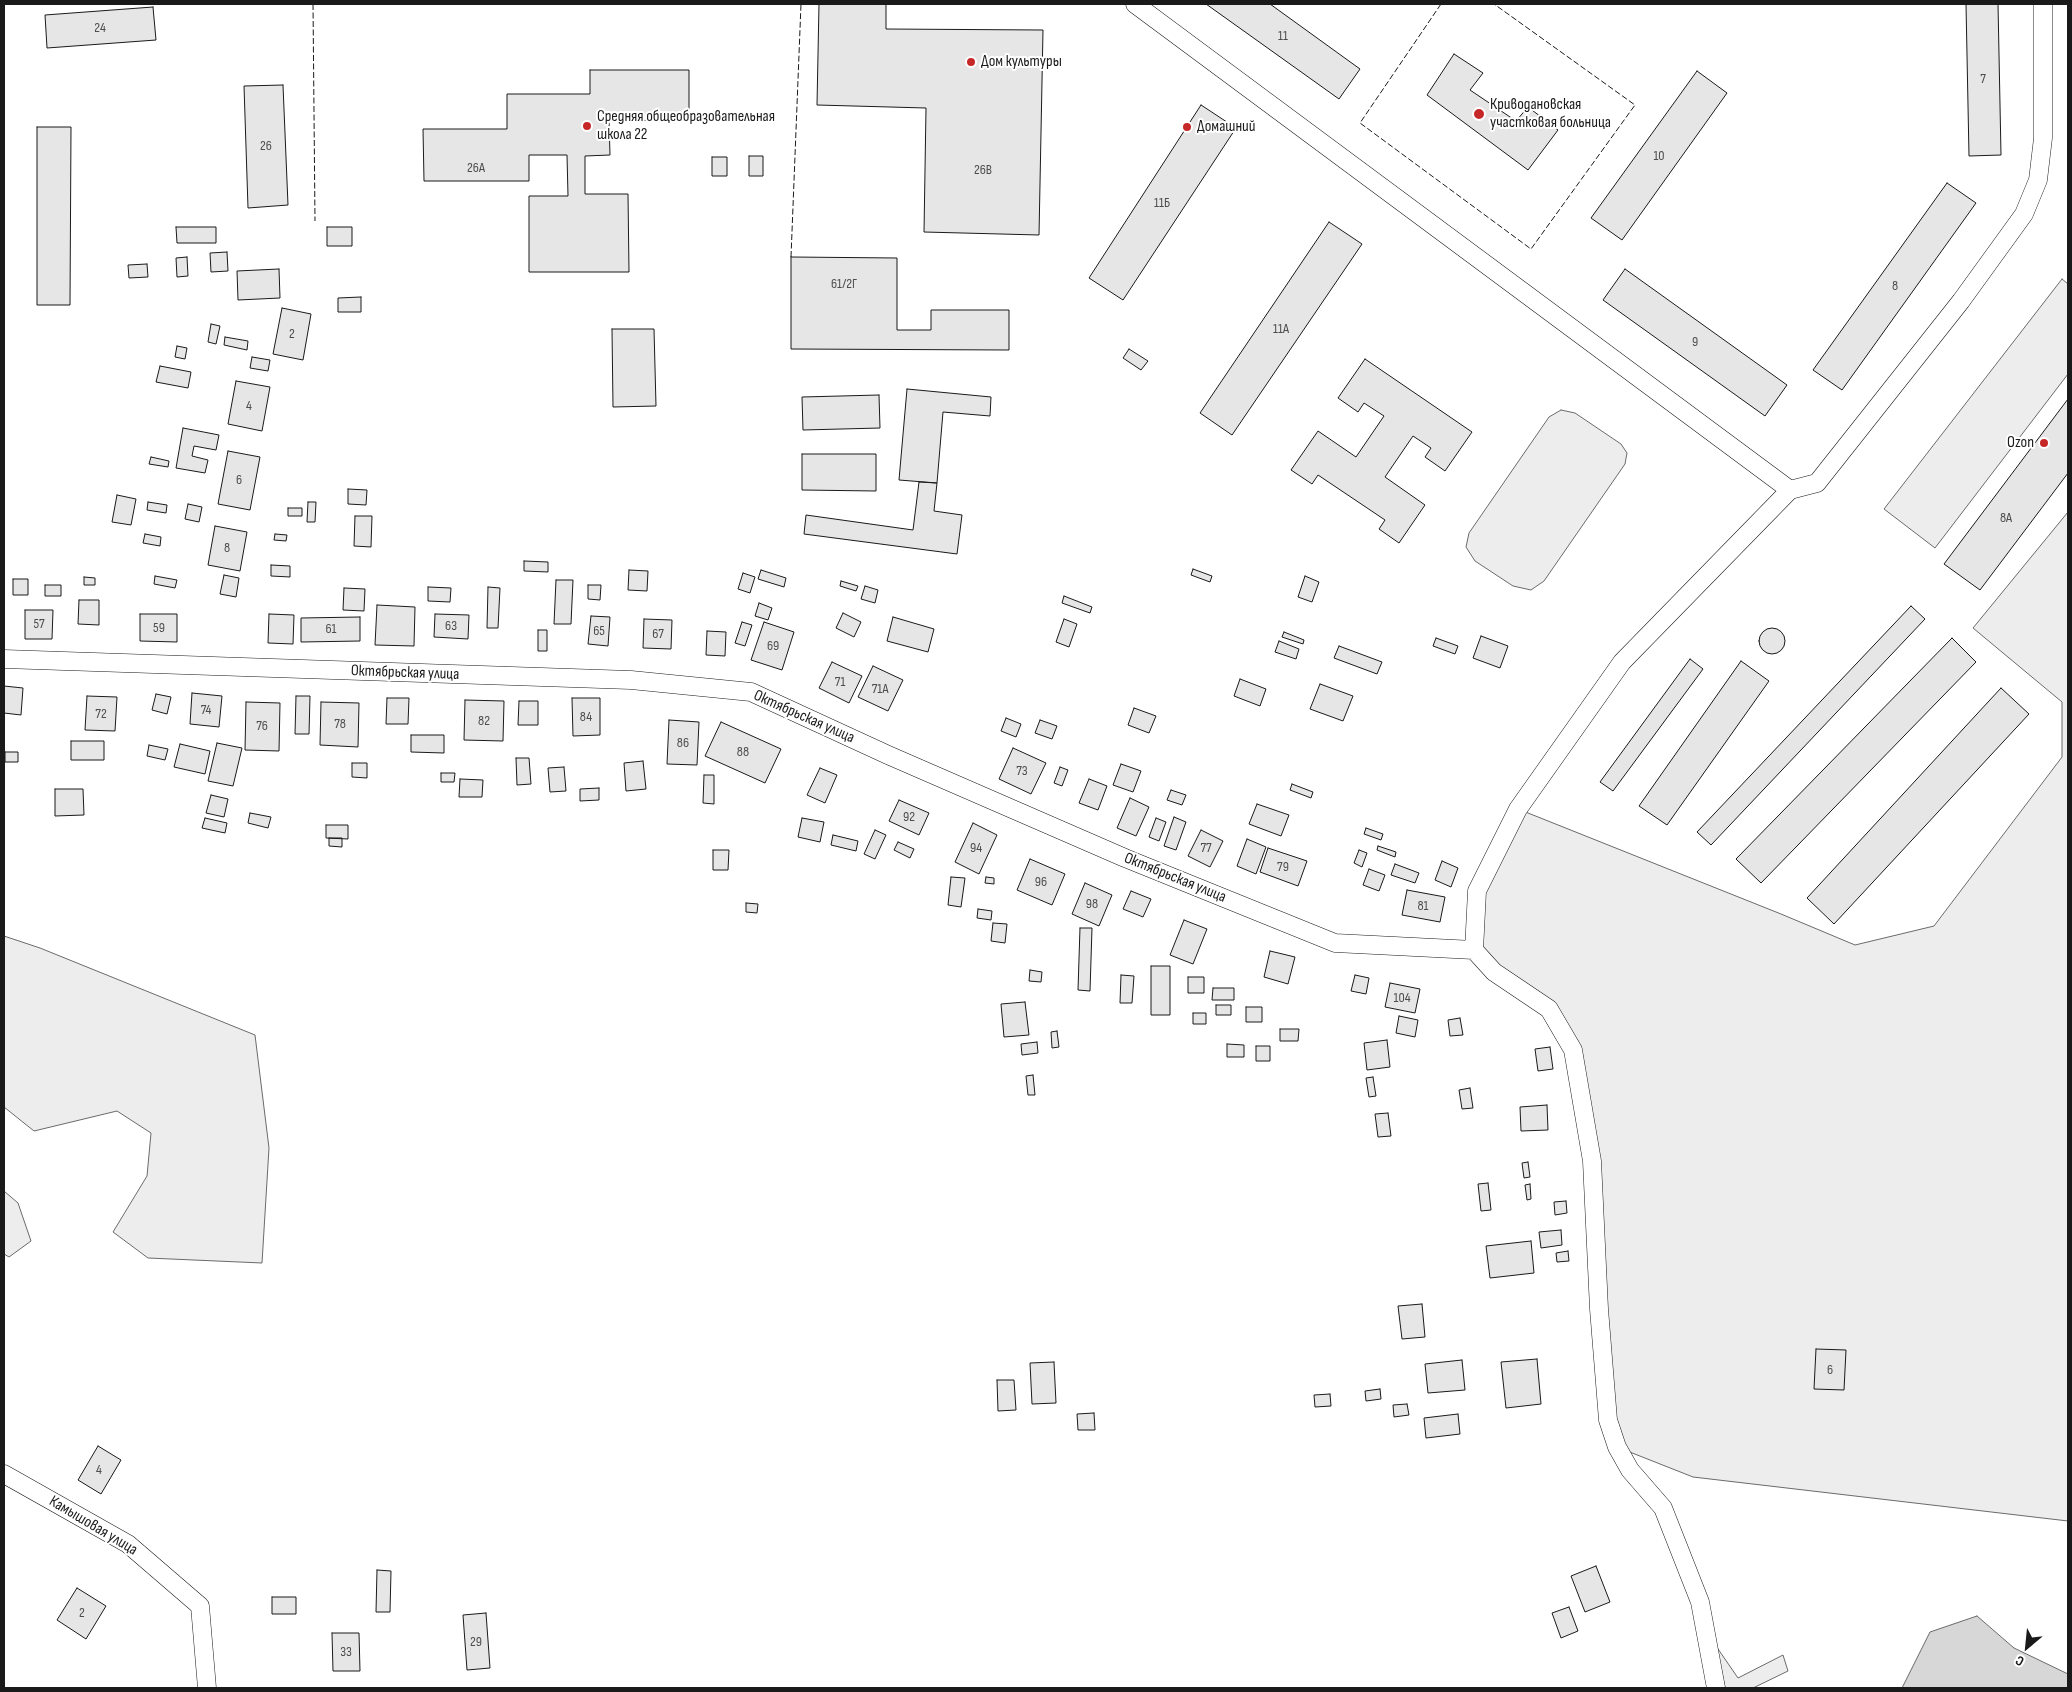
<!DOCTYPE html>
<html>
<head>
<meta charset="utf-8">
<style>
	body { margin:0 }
	#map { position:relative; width:2072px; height:1692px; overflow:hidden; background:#fff; font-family:"Sofia Sans Condensed",sans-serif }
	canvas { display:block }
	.frame { position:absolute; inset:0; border:5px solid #1a1a1a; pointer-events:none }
	.north { position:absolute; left:2002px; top:1622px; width:50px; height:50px; -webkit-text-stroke:4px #fff; paint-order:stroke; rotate:208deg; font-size:14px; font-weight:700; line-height:20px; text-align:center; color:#1a1a1a }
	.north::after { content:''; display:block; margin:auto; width:18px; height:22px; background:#1a1a1a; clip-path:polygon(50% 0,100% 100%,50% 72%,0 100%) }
</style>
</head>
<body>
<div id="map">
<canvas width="2072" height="1692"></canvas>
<div class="frame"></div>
<div class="north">С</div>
</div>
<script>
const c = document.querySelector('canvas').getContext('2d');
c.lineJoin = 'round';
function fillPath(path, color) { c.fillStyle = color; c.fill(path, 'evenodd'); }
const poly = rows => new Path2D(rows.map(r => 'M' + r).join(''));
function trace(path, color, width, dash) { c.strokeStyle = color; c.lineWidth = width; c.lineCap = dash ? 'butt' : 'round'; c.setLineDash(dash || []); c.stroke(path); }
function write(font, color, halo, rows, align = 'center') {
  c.font = font + ' "Sofia Sans Condensed",sans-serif'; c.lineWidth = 4; c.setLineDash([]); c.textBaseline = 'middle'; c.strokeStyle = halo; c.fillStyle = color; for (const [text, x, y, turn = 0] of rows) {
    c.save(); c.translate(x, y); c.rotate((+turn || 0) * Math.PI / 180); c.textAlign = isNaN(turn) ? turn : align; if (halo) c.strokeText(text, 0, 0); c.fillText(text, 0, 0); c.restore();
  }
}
const built = poly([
	[2062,279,2068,284,2068,374,1935,548,1884,509,2062,279],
	[1561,410,1575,413,1621,444,1627,453,1625,464,1544,581,1531,590,1513,586,1475,561,1466,547,1469,533,1549,417,1561,410],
	[2068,512,2068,1521,1693,1477,1617,1447,1573,1050,1549,1009,1474,950,1477,891,1518,809,1781,914,1855,945,1934,926,2062,757,2062,702,1973,628,2068,512],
	[4,936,40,948,255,1035,269,1148,262,1263,148,1258,113,1232,147,1176,151,1133,117,1111,34,1131,4,1107,4,936],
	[4,1191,18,1203,31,1241,9,1257,4,1254,4,1191],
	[1716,1646,1738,1678,1783,1655,1788,1671,1753,1688,1725,1688,1716,1646]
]);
fillPath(built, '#ededed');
trace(built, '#6a6a6a', 1);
const water = poly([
	[1977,1616,2014,1648,2068,1674,2068,1688,1902,1688,1930,1632,1977,1616]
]);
fillPath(water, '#d7d7d7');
trace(water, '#6a6a6a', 1);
const building = poly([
	[819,4,886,4,886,29,1043,30,1039,235,924,232,926,108,817,105,819,4],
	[1206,4,1270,4,1360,69,1339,99,1206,4],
	[1966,4,1998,4,2001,155,1969,156,1966,4],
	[153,7,156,40,47,48,45,15,153,7],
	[1454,54,1483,73,1470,90,1516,121,1528,107,1558,130,1528,170,1427,95,1454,54],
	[590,70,689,70,689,120,609,121,610,155,585,156,585,194,628,194,629,272,529,272,529,196,568,196,567,155,529,155,529,181,424,181,423,129,507,129,507,94,590,94,590,70],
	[1697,71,1727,93,1622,240,1591,218,1697,71],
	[283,85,288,205,248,208,244,86,283,85],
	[1201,105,1236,128,1123,300,1089,278,1201,105],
	[37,127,71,127,70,305,37,305,37,127],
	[749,156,763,156,763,176,749,176,749,156],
	[712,157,727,157,727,176,712,176,712,157],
	[1947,183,1976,203,1842,390,1813,370,1947,183],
	[1329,222,1362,244,1232,435,1200,413,1329,222],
	[176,227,216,227,216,243,177,243,176,227],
	[327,227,352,227,352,246,327,246,327,227],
	[227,252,228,271,211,272,210,253,227,252],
	[187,257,188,276,177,277,176,258,187,257],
	[791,257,897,258,897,330,931,330,931,310,1009,310,1009,350,791,349,791,257],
	[147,264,148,277,129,278,128,265,147,264],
	[279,269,280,298,238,300,237,271,279,269],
	[1625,269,1787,385,1765,416,1603,300,1625,269],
	[361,297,361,312,338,312,338,298,361,297],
	[282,308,311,314,303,360,273,354,282,308],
	[211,324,220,326,216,344,208,342,211,324],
	[612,329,654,329,656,406,613,407,612,329],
	[225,337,248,341,247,350,224,345,225,337],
	[177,346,187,348,185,359,175,357,177,346],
	[1129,349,1148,361,1141,370,1123,358,1129,349],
	[252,357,270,360,268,371,250,368,252,357],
	[1365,359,1472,432,1445,471,1425,457,1431,448,1413,436,1385,477,1425,505,1399,543,1379,529,1385,520,1318,475,1312,484,1291,470,1318,431,1356,457,1384,416,1364,403,1358,412,1338,398,1365,359],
	[160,366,191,372,188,388,156,382,160,366],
	[236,381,270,387,262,431,228,424,236,381],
	[907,389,991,397,990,416,943,412,937,483,899,480,907,389],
	[879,395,880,428,803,430,802,397,879,395],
	[2068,399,2068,473,1980,590,1944,564,2068,399],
	[183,428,219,435,216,450,194,446,192,456,208,460,205,473,176,468,183,428],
	[228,451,260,457,250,510,218,504,228,451],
	[802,454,876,454,876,491,802,490,802,454],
	[151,457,169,461,168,467,149,464,151,457],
	[919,482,937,483,934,511,962,515,957,554,804,534,806,515,913,530,919,482],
	[348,489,367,490,366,505,348,504,348,489],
	[117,495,136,499,131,525,112,522,117,495],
	[148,502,167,505,166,513,147,510,148,502],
	[308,502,316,502,315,522,307,522,308,502],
	[188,504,202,507,199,522,185,519,188,504],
	[288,508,302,508,302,516,288,516,288,508],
	[355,516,372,516,371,547,354,546,355,516],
	[215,526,247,532,240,571,208,565,215,526],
	[145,534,161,537,160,546,143,543,145,534],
	[275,534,287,535,286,541,274,540,275,534],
	[524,561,548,562,548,572,524,571,524,561],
	[271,565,290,566,290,577,271,576,271,565],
	[1193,569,1212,576,1210,582,1191,575,1193,569],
	[629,570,648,571,647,591,628,590,629,570],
	[761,570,786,578,784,587,758,579,761,570],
	[743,573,755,577,750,593,738,589,743,573],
	[224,575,239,578,236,597,220,594,224,575],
	[155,576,177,580,175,588,154,584,155,576],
	[1305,576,1319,582,1312,602,1298,597,1305,576],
	[84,577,95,578,95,585,84,585,84,577],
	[13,579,28,579,28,595,13,595,13,579],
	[556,580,573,580,571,624,554,624,556,580],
	[841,581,858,586,856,591,840,586,841,581],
	[45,585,61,585,61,596,45,596,45,585],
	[588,585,601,585,600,600,588,599,588,585],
	[865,586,878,590,875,603,861,599,865,586],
	[428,587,451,588,450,602,428,601,428,587],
	[488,587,500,588,498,628,487,628,488,587],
	[344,588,365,589,364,611,343,610,344,588],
	[1064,596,1092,607,1090,613,1062,603,1064,596],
	[79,600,99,600,99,625,78,624,79,600],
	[759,603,772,608,768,620,755,616,759,603],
	[377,605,415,607,414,646,375,645,377,605],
	[1911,606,1925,619,1711,845,1697,832,1911,606],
	[25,610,53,610,52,639,25,639,25,610],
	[843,613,861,622,854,637,836,628,843,613],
	[140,614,177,614,177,642,140,641,140,614],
	[269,614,294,615,293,644,268,643,269,614],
	[435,614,469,615,468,639,434,637,435,614],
	[591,616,610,617,608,646,588,644,591,616],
	[360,617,360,641,301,642,301,618,360,617],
	[893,617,934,629,928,652,887,641,893,617],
	[644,619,672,620,671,649,643,648,644,619],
	[1064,619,1077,624,1069,647,1056,642,1064,619],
	[742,622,752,625,745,646,735,643,742,622],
	[764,622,794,632,782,670,751,660,764,622],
	'1759 641a13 13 0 1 1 26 0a13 13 0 1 1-26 0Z',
	[538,630,547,630,547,651,538,651,538,630],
	[707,631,726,632,725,656,706,655,707,631],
	[1284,632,1304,640,1303,644,1282,637,1284,632],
	[1481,636,1508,646,1500,668,1473,658,1481,636],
	[1436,638,1458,646,1455,654,1433,646,1436,638],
	[1952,638,1976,662,1761,883,1736,859,1952,638],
	[1279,641,1299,649,1296,659,1275,652,1279,641],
	[1339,646,1382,662,1377,674,1334,658,1339,646],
	[1690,659,1703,669,1613,791,1600,782,1690,659],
	[1741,661,1769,681,1667,825,1639,806,1741,661],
	[832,662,862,676,849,703,819,688,832,662],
	[873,666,903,680,888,711,858,697,873,666],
	[1240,679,1266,689,1260,706,1234,696,1240,679],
	[1320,684,1353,696,1343,721,1310,709,1320,684],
	[4,686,23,688,21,715,4,713,4,686],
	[2001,688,2029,714,1834,924,1807,898,2001,688],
	[192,693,222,696,219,727,190,724,192,693],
	[156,694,171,697,167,714,152,710,156,694],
	[87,696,117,697,115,731,85,730,87,696],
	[296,696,310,696,309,734,295,734,296,696],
	[387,698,409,698,408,724,386,724,387,698],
	[572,698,600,698,600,735,573,736,572,698],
	[465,700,504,701,503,741,464,740,465,700],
	[519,701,538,701,538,725,518,725,519,701],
	[246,702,280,703,279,751,245,750,246,702],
	[321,702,359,703,358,747,320,745,321,702],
	[1134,708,1156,716,1149,733,1128,725,1134,708],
	[1006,718,1021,724,1016,737,1001,731,1006,718],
	[669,720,699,722,697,765,667,764,669,720],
	[1040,720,1057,726,1052,739,1035,733,1040,720],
	[721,722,781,749,765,783,705,756,721,722],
	[411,735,444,735,444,753,411,752,411,735],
	[71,741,104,741,104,760,71,760,71,741],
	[217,743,242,748,233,786,208,781,217,743],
	[180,744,210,751,205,774,174,767,180,744],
	[149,745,168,749,165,760,147,756,149,745],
	[1013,748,1046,763,1031,794,999,779,1013,748],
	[5,752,18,752,18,762,5,762,5,752],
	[516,758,529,758,531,784,517,785,516,758],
	[643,761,646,789,626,791,624,763,643,761],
	[352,763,367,763,367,778,352,777,352,763],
	[1121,764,1141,771,1133,792,1113,785,1121,764],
	[564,767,566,791,550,792,548,768,564,767],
	[1060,767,1068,770,1062,786,1054,783,1060,767],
	[820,768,837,775,825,803,807,795,820,768],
	[441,773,455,773,454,782,441,782,441,773],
	[704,775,714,775,714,804,703,803,704,775],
	[460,779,483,780,482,797,459,797,460,779],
	[1089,779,1107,786,1098,810,1079,803,1089,779],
	[1292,784,1313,792,1311,798,1290,790,1292,784],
	[599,788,599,800,580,801,580,789,599,788],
	[55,789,83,789,84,815,55,816,55,789],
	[1171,790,1186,795,1182,805,1167,800,1171,790],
	[211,795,228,799,224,817,206,813,211,795],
	[1130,798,1149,807,1136,836,1117,828,1130,798],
	[899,800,929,813,919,835,889,821,899,800],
	[1257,804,1289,815,1281,836,1249,824,1257,804],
	[250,813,271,817,268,828,248,823,250,813],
	[1174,817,1186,822,1176,850,1164,846,1174,817],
	[205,818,227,823,225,833,202,828,205,818],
	[802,818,824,822,820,842,798,837,802,818],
	[1156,818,1166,822,1159,841,1149,837,1156,818],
	[973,823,997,835,979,874,955,862,973,823],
	[326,825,348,825,348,839,326,838,326,825],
	[1366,828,1383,834,1381,840,1364,834,1366,828],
	[875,830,886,835,875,859,864,854,875,830],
	[1201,830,1223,841,1210,867,1188,856,1201,830],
	[833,835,858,841,856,851,831,845,833,835],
	[329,838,342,838,342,847,329,846,329,838],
	[1247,839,1266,847,1256,874,1237,866,1247,839],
	[898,842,914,849,910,858,894,850,898,842],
	[1378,846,1396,852,1395,857,1377,850,1378,846],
	[1268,848,1307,861,1298,886,1260,872,1268,848],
	[713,850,729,850,728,870,713,870,713,850],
	[1359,850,1367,853,1362,867,1354,863,1359,850],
	[1030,859,1065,874,1052,905,1017,890,1030,859],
	[1442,861,1458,868,1451,887,1435,880,1442,861],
	[1395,864,1419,873,1415,883,1391,875,1395,864],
	[1369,869,1385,875,1379,891,1363,885,1369,869],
	[951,877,965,878,961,907,948,905,951,877],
	[986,877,994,878,994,884,985,883,986,877],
	[1085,883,1112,895,1099,926,1072,914,1085,883],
	[1407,890,1445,897,1440,922,1402,915,1407,890],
	[1131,891,1151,899,1143,917,1123,909,1131,891],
	[746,903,758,904,757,913,746,912,746,903],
	[978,909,992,911,991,920,977,918,978,909],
	[1184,920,1207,929,1193,964,1170,955,1184,920],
	[993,923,1007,924,1005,943,991,941,993,923],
	[1080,928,1092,928,1090,991,1078,990,1080,928],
	[1270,951,1295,957,1288,984,1264,977,1270,951],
	[1151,966,1170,966,1170,1015,1151,1015,1151,966],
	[1030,970,1042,972,1041,982,1029,981,1030,970],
	[1121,975,1134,976,1132,1003,1120,1003,1121,975],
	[1355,975,1369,978,1366,994,1351,991,1355,975],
	[1188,977,1204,977,1204,993,1188,993,1188,977],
	[1390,983,1420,989,1415,1013,1385,1007,1390,983],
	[1213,988,1234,988,1234,1000,1212,1000,1213,988],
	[1025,1002,1029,1035,1004,1037,1001,1004,1025,1002],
	[1216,1005,1231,1005,1231,1015,1216,1015,1216,1005],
	[1246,1007,1262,1007,1262,1022,1246,1022,1246,1007],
	[1193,1013,1206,1013,1206,1024,1193,1024,1193,1013],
	[1399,1016,1418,1020,1415,1037,1396,1033,1399,1016],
	[1460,1018,1463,1035,1450,1036,1448,1020,1460,1018],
	[1280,1029,1299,1029,1298,1041,1280,1041,1280,1029],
	[1057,1031,1059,1047,1052,1048,1051,1032,1057,1031],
	[1387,1040,1390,1067,1367,1070,1364,1043,1387,1040],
	[1037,1042,1038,1053,1022,1055,1021,1044,1037,1042],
	[1227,1044,1244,1045,1244,1057,1227,1057,1227,1044],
	[1256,1046,1270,1046,1270,1061,1256,1061,1256,1046],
	[1550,1047,1553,1069,1538,1071,1535,1049,1550,1047],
	[1033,1075,1035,1095,1028,1095,1026,1076,1033,1075],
	[1373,1077,1376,1096,1369,1097,1366,1078,1373,1077],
	[1470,1088,1473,1108,1462,1109,1459,1090,1470,1088],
	[1547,1105,1548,1130,1521,1131,1520,1107,1547,1105],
	[1388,1113,1391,1136,1378,1137,1375,1114,1388,1113],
	[1528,1162,1530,1177,1524,1178,1522,1163,1528,1162],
	[1488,1183,1491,1210,1481,1211,1478,1184,1488,1183],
	[1530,1184,1531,1199,1527,1200,1525,1185,1530,1184],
	[1566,1201,1567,1213,1555,1215,1554,1202,1566,1201],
	[1561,1230,1562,1245,1541,1248,1539,1232,1561,1230],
	[1531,1241,1534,1273,1490,1278,1486,1246,1531,1241],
	[1568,1251,1569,1261,1557,1262,1556,1253,1568,1251],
	[1422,1304,1425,1337,1402,1339,1398,1306,1422,1304],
	[1816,1349,1846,1350,1844,1390,1814,1389,1816,1349],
	[1537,1359,1541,1404,1506,1408,1501,1362,1537,1359],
	[1462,1360,1465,1390,1428,1393,1425,1364,1462,1360],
	[1054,1362,1056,1403,1032,1404,1030,1363,1054,1362],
	[997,1380,1014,1380,1016,1410,998,1411,997,1380],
	[1380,1389,1381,1399,1366,1401,1365,1391,1380,1389],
	[1330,1394,1331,1406,1315,1407,1314,1395,1330,1394],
	[1407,1404,1409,1415,1394,1417,1393,1405,1407,1404],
	[1094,1413,1095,1430,1078,1430,1077,1414,1094,1413],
	[1458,1414,1460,1434,1426,1438,1424,1418,1458,1414],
	[98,1446,121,1460,101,1494,78,1480,98,1446],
	[1596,1566,1610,1602,1585,1612,1571,1576,1596,1566],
	[377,1570,391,1571,390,1612,376,1612,377,1570],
	[77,1588,106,1606,86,1639,57,1620,77,1588],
	[272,1597,296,1597,296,1614,272,1614,272,1597],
	[1569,1607,1578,1631,1561,1638,1552,1613,1569,1607],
	[486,1613,490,1668,467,1670,463,1615,486,1613],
	[332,1633,359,1633,360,1671,333,1671,332,1633]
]);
fillPath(building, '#e6e6e6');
trace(building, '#1a1a1a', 1);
const minor = poly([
	[1135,4,1790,490],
	[4,659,631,680,751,692,888,755,1125,858,1335,943,1474,950],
	[4,1474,128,1544,200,1606,207,1688],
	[1716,1688,1700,1602,1663,1508,1630,1470,1617,1447,1608,1420,1599,1309,1592,1161,1573,1050,1549,1009,1494,972,1474,950,1477,891,1518,809,1622,662,1790,490,1817,483,1961,301,2024,214,2038,180,2043,138,2043,4]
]);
trace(minor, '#1a1a1a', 19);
trace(minor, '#fff', 18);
trace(poly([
	[313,4,315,221],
	[1441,4,1360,123,1531,249,1635,105,1494,4],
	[791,257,801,4]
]), '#1a1a1a', 1, [6, 2.5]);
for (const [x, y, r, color] of [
	[971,62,5,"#c62828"],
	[1479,114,6,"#c62828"],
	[587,126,5,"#c62828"],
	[1187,127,5,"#c62828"],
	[2044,443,5,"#c62828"]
]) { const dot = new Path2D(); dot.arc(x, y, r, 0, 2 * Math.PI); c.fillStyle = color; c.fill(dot); trace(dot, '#fff', 2); }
write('14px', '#4d4d4d', null, [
	["24",100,28],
	["11",1283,36],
	["7",1983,79],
	["26",266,146],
	["10",1659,156],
	["26А",476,168],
	["26В",983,170],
	["11Б",1162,203],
	["61/2Г",844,284],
	["8",1895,286],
	["11А",1281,329],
	["2",292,334],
	["9",1695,342],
	["4",249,406],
	["6",239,480],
	["8А",2006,518],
	["8",227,548],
	["57",39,624],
	["63",451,626],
	["59",159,628],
	["61",331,629],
	["65",599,631],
	["67",658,634],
	["69",773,646],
	["71",840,682],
	["71А",880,689],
	["74",206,710],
	["72",101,714],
	["84",586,717],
	["82",484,721],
	["78",340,724],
	["76",262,726],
	["86",683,743],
	["88",743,752],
	["73",1022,771],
	["92",909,817],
	["94",976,848],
	["77",1206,848],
	["79",1283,867],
	["96",1041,882],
	["98",1092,904],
	["81",1423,906],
	["104",1402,998],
	["6",1830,1370],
	["4",99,1470],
	["2",82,1613],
	["29",476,1642],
	["33",346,1652]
]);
write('16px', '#1a1a1a', '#fff', [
	["Дом культуры",981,62],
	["Криводановская",1490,105],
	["участковая больница",1490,123],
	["Средняя общеобразовательная",597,117],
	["школа 22",597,135],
	["Домашний",1197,127],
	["Ozon",2034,443,"right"]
], 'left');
write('16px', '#1a1a1a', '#fff', [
	["Октябрьская улица",405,673,2],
	["Октябрьская улица",804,717,24],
	["Октябрьская улица",1175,878,22],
	["Камышовая улица",93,1526,31]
]);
</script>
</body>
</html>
